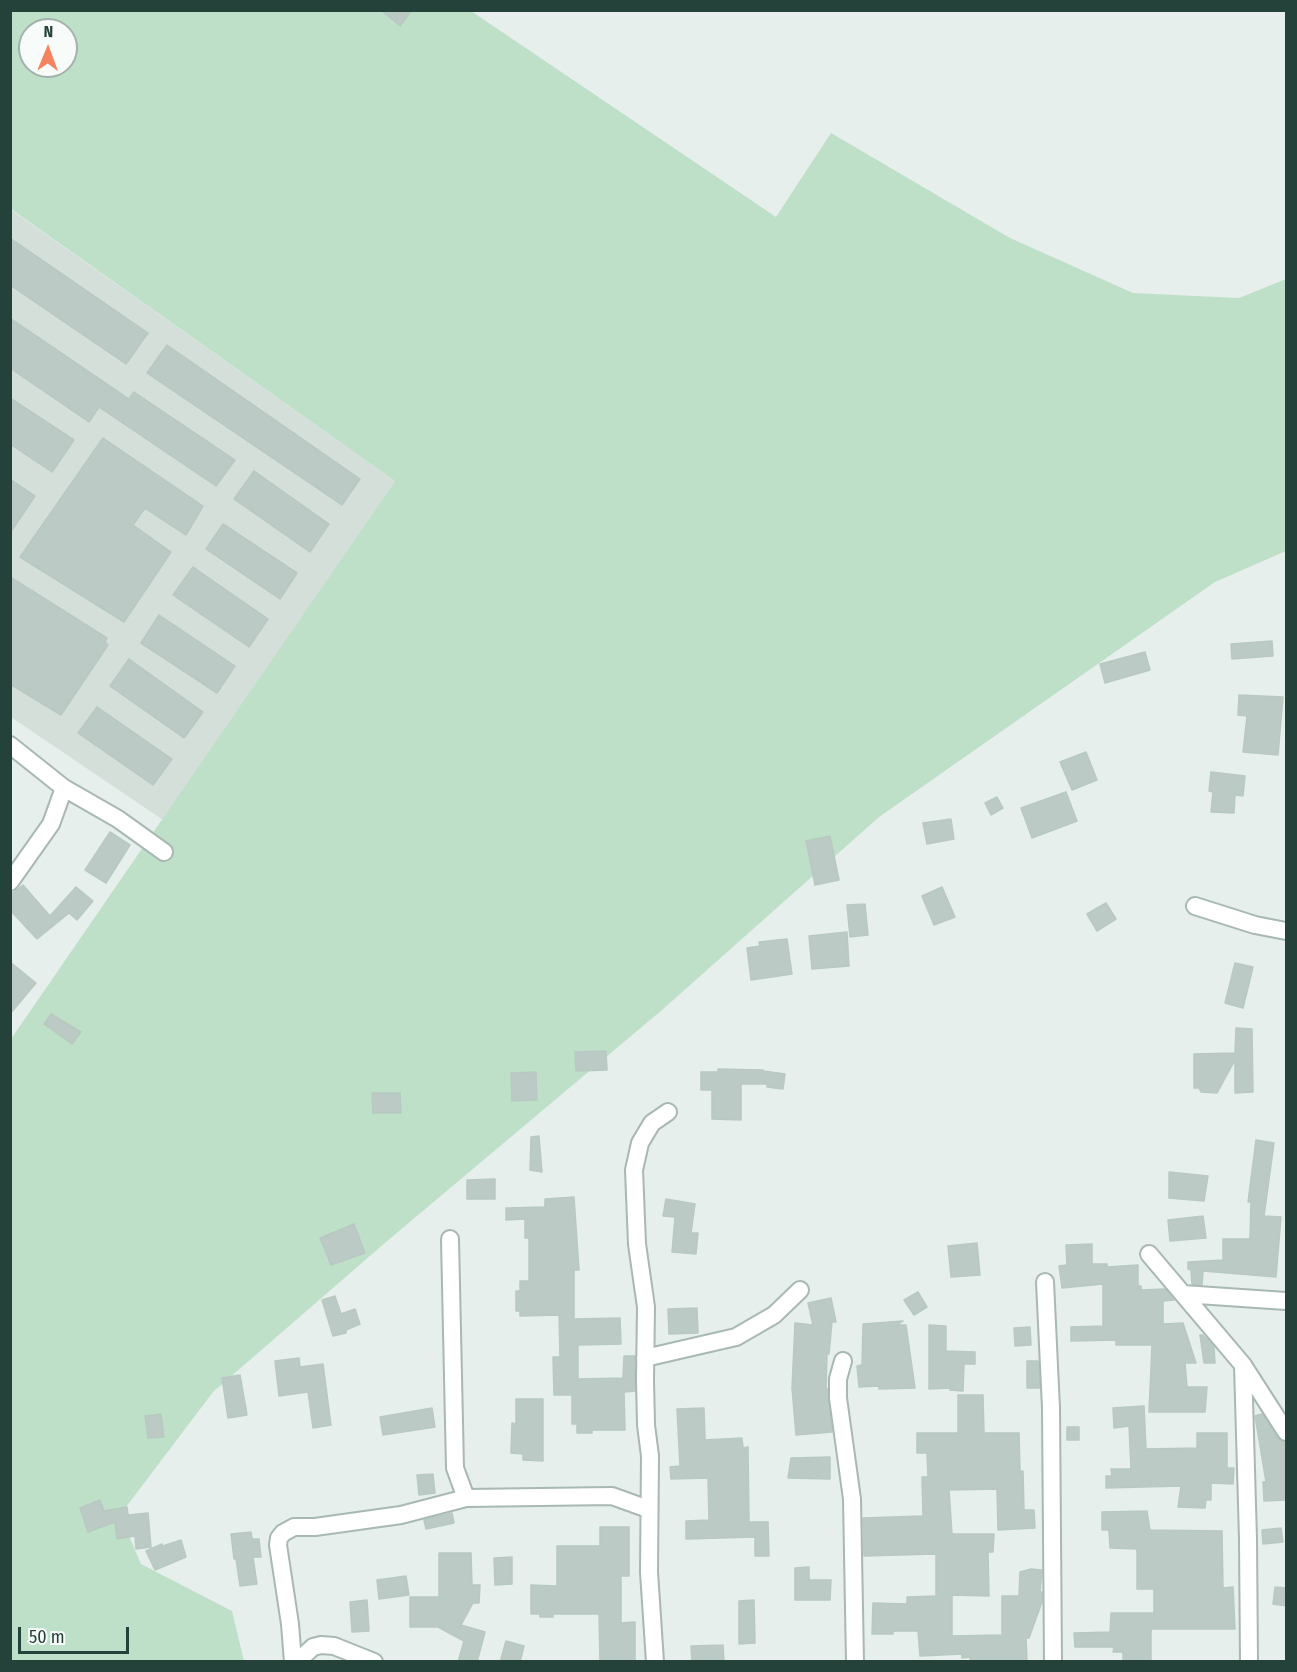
<!DOCTYPE html>
<html>
<head>
<meta charset="utf-8">
<style>
	body { margin:0 }
	#map { position:relative; width:1297px; height:1672px; overflow:hidden; background:#e6efeb; font-family:"Fira Sans Condensed",sans-serif }
	canvas { display:block }
	.frame { position:absolute; inset:0; border:12px solid #24423a; pointer-events:none }
	.north { position:absolute; left:18px; top:18px; width:60px; height:60px; box-sizing:border-box; background:#f7fbf9; border:2px solid #a3b1ad; border-radius:50%; rotate:1deg; font-size:16px; font-weight:700; line-height:24px; text-align:center; color:#24423a }
	.north::after { content:''; display:block; margin:auto; width:21px; height:27px; background:#f4845f; clip-path:polygon(50% 0,100% 100%,50% 72%,0 100%) }
	.scale { position:absolute; left:18px; top:1627px; width:111px; height:27px; box-sizing:border-box; border:3px solid #24423a; border-top:0; padding-left:8px; font-size:18px; line-height:21px; white-space:nowrap; color:#24423a; -webkit-text-stroke:4px #f7fbf9; paint-order:stroke }
</style>
</head>
<body>
<div id="map">
<canvas width="1297" height="1672"></canvas>
<div class="frame"></div>
<div class="north">N</div>
<div class="scale">50 m</div>
</div>
<script>
const c = document.querySelector('canvas').getContext('2d');
c.lineJoin = 'round';
function fillPath(path, color) { c.fillStyle = color; c.fill(path, 'evenodd'); }
const poly = rows => new Path2D(rows.map(r => 'M' + r).join(''));
function trace(path, color, width, dash) { c.strokeStyle = color; c.lineWidth = width; c.lineCap = dash ? 'butt' : 'round'; c.setLineDash(dash || []); c.stroke(path); }
fillPath(poly([
	[10,209,395,481,163,820,11,717]
]), '#d4dfda');
fillPath(poly([
	[11,11,471,11,776,217,831,133,1010,238,1133,293,1239,298,1286,279,1286,551,1215,582,879,817,662,1010,386,1242,213,1392,120,1515,141,1564,232,1611,244,1661,11,1661,11,1039,395,481,11,209],
	[30,30,66,30,66,66,30,66]
]), '#bfe0c8');
const building = poly([
	[381,10,412,10,400,26,381,10],
	[10,238,148,333,126,364,10,285,10,238],
	[10,318,129,399,134,392,235,460,216,486,99,407,89,422,10,368,10,318],
	[167,345,360,479,342,505,147,373,167,345],
	[10,398,74,440,52,472,10,444,10,398],
	[103,438,203,506,186,535,145,508,133,525,171,552,124,622,20,557,103,438],
	[254,471,329,524,310,552,234,499,254,471],
	[10,479,35,496,10,533,10,479],
	[223,524,297,573,280,599,206,549,223,524],
	[193,567,268,619,249,647,173,595,193,567],
	[10,577,107,638,105,642,108,645,61,715,10,684,10,577],
	[159,615,235,666,217,693,141,643,159,615],
	[1272,641,1273,656,1232,659,1231,644,1272,641],
	[1145,652,1150,670,1105,683,1100,664,1145,652],
	[129,659,203,712,184,738,110,686,129,659],
	[1239,695,1283,697,1278,755,1243,752,1247,716,1238,715,1239,695],
	[97,707,172,759,153,785,78,733,97,707],
	[1086,752,1097,780,1072,790,1060,762,1086,752],
	[1211,772,1245,776,1243,796,1235,795,1234,813,1211,812,1213,792,1209,791,1211,772],
	[1066,792,1077,821,1032,838,1021,808,1066,792],
	[997,797,1003,808,991,815,985,803,997,797],
	[951,819,954,839,927,844,923,823,951,819],
	[110,832,130,845,106,883,85,870,110,832],
	[830,836,839,880,815,885,806,841,830,836],
	[23,885,50,916,76,887,93,901,77,920,69,913,37,939,10,910,10,895,23,885],
	[942,887,955,917,934,925,922,896,942,887],
	[1106,903,1116,919,1097,931,1087,914,1106,903],
	[865,904,868,935,850,937,847,905,865,904],
	[847,932,849,966,812,969,809,936,847,932],
	[787,939,792,974,751,980,747,948,760,946,759,942,787,939],
	[10,962,36,983,10,1014,10,962],
	[1235,963,1253,967,1243,1008,1225,1003,1235,963],
	[51,1014,81,1032,72,1044,44,1024,51,1014],
	[1236,1028,1252,1029,1253,1092,1235,1093,1235,1060,1217,1093,1201,1092,1199,1088,1194,1088,1194,1054,1235,1053,1236,1028],
	[606,1051,607,1070,576,1071,575,1052,606,1051],
	[718,1069,763,1070,763,1071,785,1074,783,1089,767,1087,767,1084,741,1084,741,1120,712,1119,712,1090,701,1090,701,1072,718,1072,718,1069],
	[536,1072,537,1100,512,1101,511,1073,536,1072],
	[372,1093,400,1093,401,1113,373,1113,372,1093],
	[539,1136,542,1172,530,1170,531,1137,539,1136],
	[1256,1140,1274,1143,1264,1216,1281,1217,1276,1277,1203,1271,1202,1285,1192,1284,1191,1270,1188,1269,1188,1262,1223,1260,1223,1239,1250,1239,1251,1202,1248,1202,1256,1140],
	[1169,1172,1208,1176,1204,1201,1169,1198,1169,1172],
	[495,1179,495,1199,467,1199,467,1180,495,1179],
	[574,1197,579,1270,574,1270,574,1319,620,1318,621,1344,578,1345,578,1379,623,1378,624,1356,635,1356,635,1391,624,1392,625,1430,592,1430,592,1433,577,1433,577,1424,572,1424,572,1395,554,1395,553,1357,560,1357,559,1315,520,1316,520,1311,516,1311,516,1291,520,1291,520,1281,529,1281,529,1238,525,1238,525,1219,506,1220,506,1208,545,1207,545,1199,574,1197],
	[666,1199,695,1204,691,1233,698,1233,696,1254,672,1252,675,1217,663,1216,666,1199],
	[1203,1216,1206,1238,1170,1241,1168,1220,1203,1216],
	[354,1224,365,1253,331,1265,320,1238,354,1224],
	[977,1243,980,1275,951,1277,948,1246,977,1243],
	[1092,1244,1092,1264,1107,1264,1107,1267,1138,1265,1138,1286,1141,1286,1141,1290,1165,1289,1174,1300,1163,1301,1163,1324,1183,1323,1196,1363,1185,1363,1187,1387,1207,1387,1205,1412,1149,1412,1152,1345,1116,1345,1116,1340,1071,1341,1071,1327,1103,1326,1103,1284,1062,1288,1059,1266,1067,1265,1066,1245,1092,1244],
	[918,1292,927,1307,914,1315,904,1300,918,1292],
	[335,1296,341,1314,355,1309,360,1324,346,1330,346,1333,333,1336,322,1300,335,1296],
	[831,1298,836,1322,832,1322,829,1354,827,1354,826,1389,828,1389,832,1432,796,1435,792,1388,795,1323,813,1325,808,1303,831,1298],
	[697,1308,698,1333,669,1334,668,1309,697,1308],
	[903,1321,897,1325,906,1325,915,1388,879,1389,879,1386,859,1387,857,1366,862,1365,863,1324,903,1321],
	[929,1325,946,1326,946,1351,975,1352,975,1364,964,1364,963,1391,950,1390,950,1388,929,1389,929,1325],
	[1030,1327,1031,1345,1015,1346,1014,1328,1030,1327],
	[1200,1335,1203,1335,1214,1347,1215,1363,1204,1363,1200,1335],
	[299,1358,300,1367,323,1364,331,1425,313,1428,308,1392,279,1396,275,1361,299,1358],
	[1027,1361,1038,1361,1040,1388,1027,1388,1027,1361],
	[240,1375,247,1415,228,1418,222,1378,240,1375],
	[958,1395,983,1395,984,1433,1019,1433,1020,1471,1023,1471,1024,1510,1034,1510,1035,1528,998,1530,997,1489,949,1490,952,1534,994,1534,993,1552,988,1552,989,1596,952,1595,952,1636,1002,1635,1002,1596,1019,1596,1020,1572,1031,1569,1042,1570,1040,1592,1042,1592,1042,1602,1029,1638,1026,1638,1027,1662,970,1662,970,1657,962,1658,962,1654,920,1656,918,1631,893,1631,893,1634,872,1634,873,1603,907,1604,907,1597,936,1596,936,1554,864,1556,863,1518,923,1516,922,1477,928,1477,927,1453,917,1453,917,1433,958,1433,958,1395],
	[516,1399,543,1399,543,1461,523,1460,523,1454,511,1453,512,1423,516,1424,516,1399],
	[1144,1406,1146,1449,1197,1448,1197,1433,1227,1433,1227,1468,1234,1468,1233,1484,1211,1483,1211,1500,1206,1500,1205,1508,1178,1507,1181,1486,1106,1488,1106,1476,1112,1476,1111,1469,1131,1469,1129,1426,1114,1428,1113,1408,1144,1406],
	[432,1408,435,1427,383,1435,380,1417,432,1408],
	[704,1408,705,1440,742,1438,743,1448,748,1447,749,1522,768,1522,769,1556,755,1556,755,1537,686,1539,686,1521,709,1520,708,1478,671,1479,670,1467,680,1466,677,1409,704,1408],
	[161,1414,164,1437,148,1438,145,1416,161,1414],
	[1262,1414,1277,1438,1284,1442,1287,1456,1287,1500,1264,1501,1263,1482,1266,1482,1255,1416,1262,1414],
	[1067,1427,1079,1427,1079,1440,1067,1440,1067,1427],
	[830,1457,830,1479,788,1478,791,1458,830,1457],
	[433,1474,435,1493,419,1495,417,1475,433,1474],
	[100,1500,104,1511,127,1507,128,1515,148,1513,151,1547,136,1549,135,1536,117,1539,115,1522,88,1532,80,1508,100,1500],
	[1147,1511,1150,1530,1222,1531,1223,1588,1233,1587,1235,1629,1151,1629,1151,1662,1123,1662,1123,1652,1113,1652,1114,1647,1075,1647,1074,1633,1110,1632,1111,1613,1154,1613,1154,1589,1137,1589,1137,1549,1110,1548,1109,1530,1102,1530,1102,1512,1147,1511],
	[452,1513,454,1523,426,1529,424,1520,452,1513],
	[600,1527,629,1527,629,1576,621,1576,621,1623,635,1622,635,1662,600,1662,599,1614,553,1614,553,1617,540,1617,540,1614,531,1614,531,1585,557,1586,557,1546,600,1546,600,1527],
	[1281,1528,1283,1542,1263,1544,1262,1530,1281,1528],
	[251,1532,252,1539,259,1539,261,1557,253,1557,257,1584,240,1586,236,1559,234,1559,231,1534,251,1532],
	[181,1540,186,1557,155,1570,146,1551,162,1544,163,1546,181,1540],
	[439,1553,471,1553,472,1585,480,1585,479,1603,473,1603,461,1625,485,1632,477,1662,458,1662,464,1641,438,1627,410,1627,410,1597,439,1597,439,1553],
	[512,1557,512,1584,495,1585,494,1558,512,1557],
	[809,1567,809,1580,831,1580,830,1600,795,1600,795,1568,809,1567],
	[406,1576,409,1595,379,1599,377,1580,406,1576],
	[1275,1587,1287,1588,1287,1606,1273,1604,1275,1587],
	[367,1600,369,1631,352,1632,350,1602,367,1600],
	[754,1600,755,1643,739,1644,739,1601,754,1600],
	[506,1641,524,1646,520,1662,500,1662,506,1641],
	[723,1645,724,1662,692,1662,691,1646,723,1645]
]);
fillPath(building, '#bbcac4');
trace(building, '#b8c9c2', 1.5);
const minor = poly([
	[10,745,64,788,118,819,164,852],
	[10,882,51,824,64,788],
	[1195,906,1255,925,1286,931],
	[450,1239,455,1468,466,1498,612,1496,648,1509],
	[1149,1254,1243,1365,1286,1432],
	[1045,1282,1051,1408,1053,1662],
	[1183,1294,1286,1301],
	[645,1358,736,1337,774,1315,800,1290],
	[843,1361,838,1379,838,1398,852,1499,855,1662],
	[1243,1365,1248,1539,1249,1662],
	[293,1662,290,1624,278,1545,279,1538,283,1533,294,1527,315,1527,401,1515,466,1498],
	[297,1662,313,1647,321,1645,334,1646,374,1662],
	[655,1662,649,1572,650,1456,646,1425,645,1380,646,1307,637,1244,634,1170,640,1143,652,1123,668,1112]
]);
trace(minor, '#a8b8b2', 20);
trace(minor, '#fff', 16);
</script>
</body>
</html>
